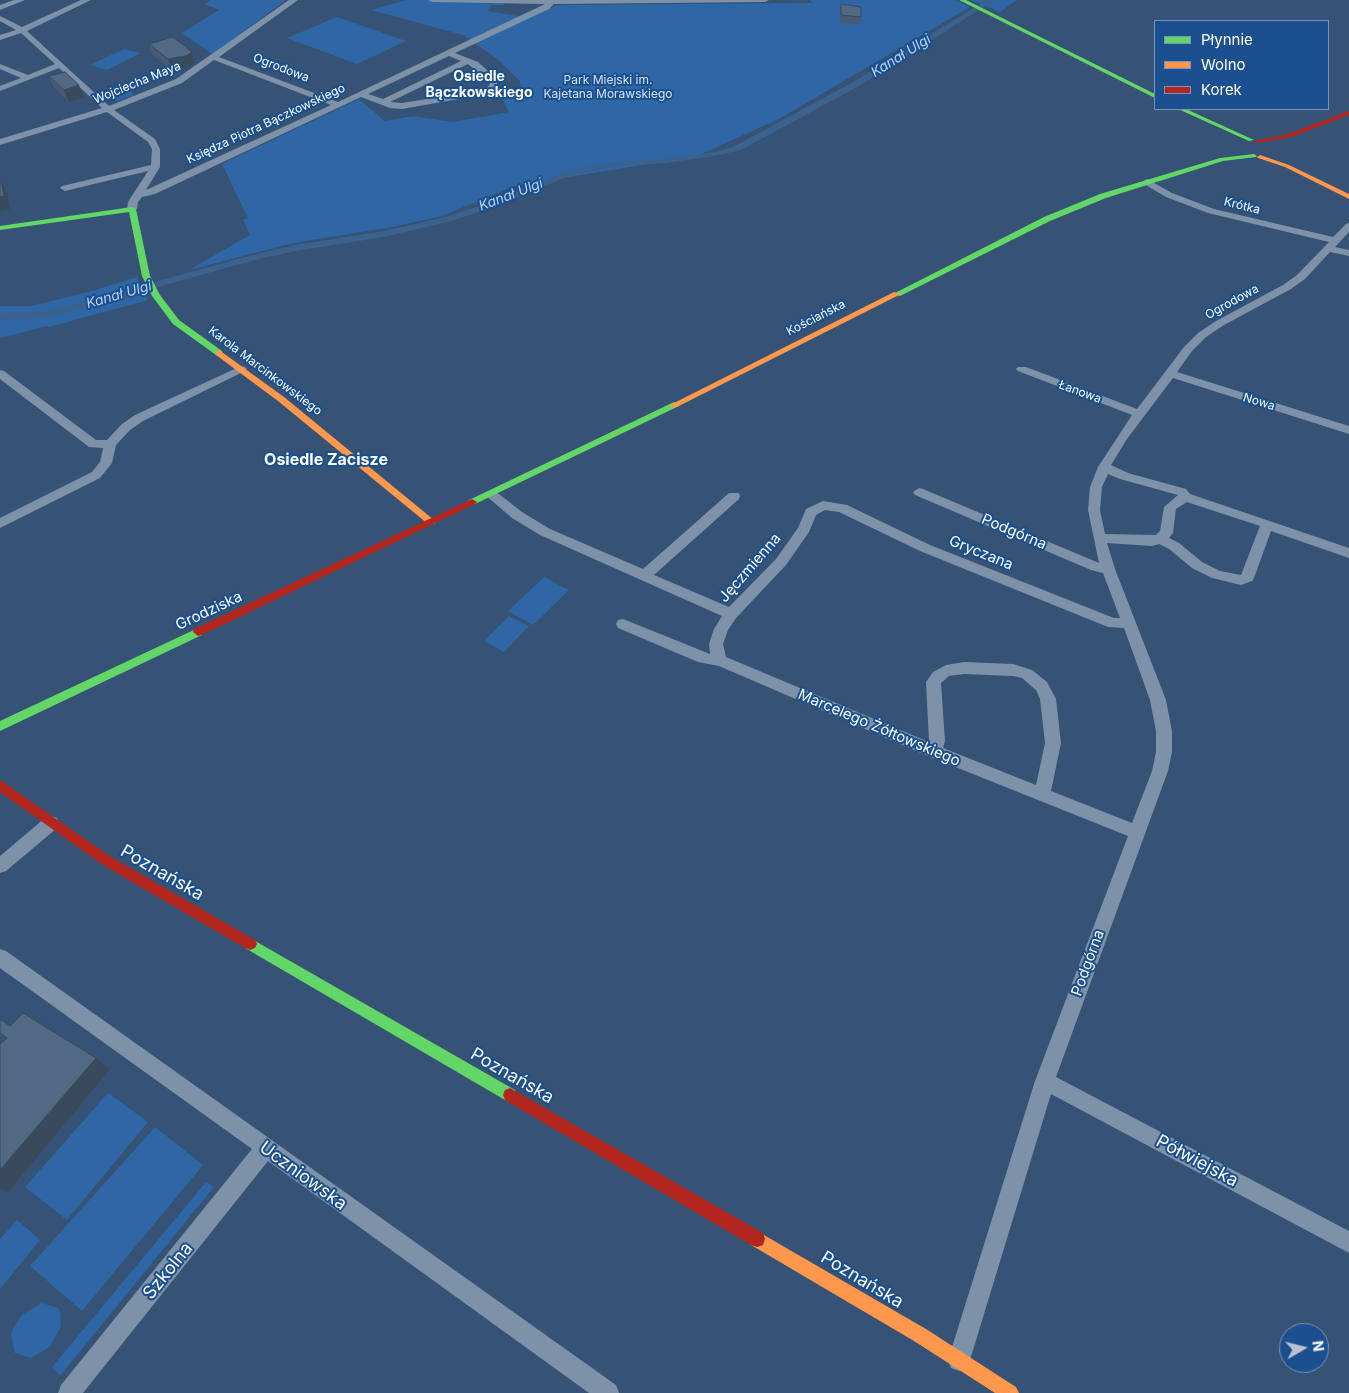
<!DOCTYPE html>
<html>
<head>
<meta charset="utf-8">
<style>
	body { margin:0 }
	#map { position:relative; width:1349px; height:1393px; overflow:hidden; background:#365274; font-family:Inter,sans-serif }
	canvas { display:block }
	.legend { position:absolute; left:1154px; top:20px; width:175px; height:90px; box-sizing:border-box; background:#1b4f8f; border:1px solid #7695bc; margin:0; padding:6px 9px; list-style:none; font-size:15px; color:#fff }
	.legend li { display:flex; align-items:center; gap:10px; height:25px }
	.legend b { width:25px; border:1px solid #7695bc }
	.north { position:absolute; left:1279px; top:1323px; width:50px; height:50px; box-sizing:border-box; background:#1b4f8f; border:1px solid #7695bc; border-radius:50%; rotate:82deg; font-size:14px; font-weight:700; line-height:20px; text-align:center; color:#fff }
	.north::after { content:''; display:block; margin:auto; width:18px; height:22px; background:#b9c2ce; clip-path:polygon(50% 0,100% 100%,50% 72%,0 100%) }
</style>
</head>
<body>
<div id="map">
<canvas width="1349" height="1393"></canvas>
<ul class="legend">
<li><b style="height:6px;background:#63d668"></b>Płynnie</li>
<li><b style="height:6px;background:#ff974d"></b>Wolno</li>
<li><b style="height:6px;background:#b3261e"></b>Korek</li>
</ul>
<div class="north">N</div>
</div>
<script>
const c = document.querySelector('canvas').getContext('2d');
c.lineJoin = 'round';
function fillPath(path, color) { c.fillStyle = color; c.fill(path, 'evenodd'); }
const poly = rows => new Path2D(rows.map(r => 'M' + r).join(''));
function trace(path, color, width, dash) { c.strokeStyle = color; c.lineWidth = width; c.lineCap = dash ? 'butt' : 'round'; c.setLineDash(dash || []); c.stroke(path); }
function write(font, color, halo, rows, align = 'center') {
  c.font = font + ' Inter,sans-serif'; c.lineWidth = 4; c.setLineDash([]); c.textBaseline = 'middle'; c.strokeStyle = halo; c.fillStyle = color; for (const [text, x, y, turn = 0] of rows) {
    c.save(); c.translate(x, y); c.rotate((+turn || 0) * Math.PI / 180); c.textAlign = isNaN(turn) ? turn : align; if (halo) c.strokeText(text, 0, 0); c.fillText(text, 0, 0); c.restore();
  }
}
fillPath(poly([
	[211,0,286,0,212,54,182,33,219,10,204,4],
	[407,0,506,0,503,5,491,5,488,11,529,18,557,5,813,3,810,0,955,0,970,7,779,119,697,156,514,186,442,216,392,227,293,243,189,270,250,235,243,220,248,218,222,164,359,99,385,121,413,116,452,122,509,112,502,98,521,95,520,81,496,58,463,35,371,10],
	[971,0,1017,0,1000,12],
	[337,17,406,41,357,64,287,38],
	[124,49,141,53,107,70,90,65],
	[125,85,134,95,117,101,106,90],
	[137,277,148,300,49,327,47,326,0,338,0,306,31,306,92,291],
	[544,577,569,590,533,625,508,611],
	[509,616,529,626,504,652,484,641],
	[108,1093,148,1122,67,1220,25,1187],
	[155,1127,203,1165,82,1311,30,1266],
	[206,1182,214,1187,60,1376,52,1367],
	[17,1220,40,1240,0,1289,0,1239],
	[42,1303,58,1308,60,1311,61,1326,50,1347,31,1358,15,1353,11,1334,13,1328,23,1314]
]), '#2f66a5');
fillPath(poly([
	[987,0,995,0,859,86,741,150,715,156,666,163,616,166,572,175,491,208,451,221,384,237,296,251,262,258,50,317,0,320,0,314,50,311,260,253,296,245,384,231,445,217,485,204,570,170,616,162,666,159,715,152,735,146,853,82,987,0]
]), '#3b618d');
fillPath(poly([
	[14,0,25,0,0,10,0,5,14,0],
	[81,0,91,0,27,31,109,106,176,79,289,0,298,0,219,57,338,102,545,4,432,2,428,0,769,0,765,2,554,4,549,9,455,53,478,62,497,79,497,87,487,94,402,109,390,108,361,97,155,194,142,197,138,202,137,209,132,212,127,209,128,202,148,171,65,191,60,188,62,186,151,165,152,149,148,142,107,112,0,145,0,139,102,108,59,68,0,91,0,86,21,78,0,69,0,64,28,75,55,64,21,33,0,40,0,35,16,30,0,21,0,16,22,27,81,0],
	[449,56,461,61,383,99,368,94,449,56],
	[214,60,331,105,146,190,160,167,160,149,155,139,114,110,182,83,214,60],
	[468,64,490,82,489,86,482,90,402,103,390,102,468,64],
	[1147,179,1172,193,1214,209,1333,237,1346,224,1349,223,1349,232,1335,247,1349,250,1349,256,1330,252,1305,279,1291,289,1224,325,1206,337,1192,351,1177,372,1349,426,1349,434,1173,378,1127,439,1111,465,1128,473,1186,489,1190,494,1349,548,1349,558,1271,531,1254,578,1252,581,1241,585,1212,578,1192,568,1169,549,1159,544,1152,546,1107,543,1115,569,1166,700,1172,731,1172,752,1168,771,1056,1077,1349,1231,1349,1253,1051,1094,970,1360,967,1368,959,1371,951,1368,948,1360,1035,1081,1128,836,928,756,719,666,698,662,618,628,616,624,618,620,623,619,710,654,709,644,714,629,722,616,540,535,512,518,484,494,490,490,495,491,522,512,550,529,643,569,729,493,739,493,740,496,739,499,654,575,729,607,776,559,798,528,806,509,823,501,847,505,930,545,1114,618,1120,618,1103,573,1091,570,915,495,913,492,919,488,923,489,1099,563,1088,510,1090,487,1098,467,1132,415,1018,371,1016,369,1018,367,1026,367,1137,409,1184,347,1198,333,1216,321,1283,285,1297,275,1329,242,1208,213,1166,197,1144,184,1142,182,1147,179],
	[1108,474,1120,479,1178,495,1164,507,1160,531,1156,535,1105,534,1100,510,1102,487,1108,474],
	[1187,502,1260,526,1241,575,1220,571,1202,562,1179,543,1169,538,1173,533,1176,509,1187,502],
	[825,510,839,512,920,551,1108,627,1124,628,1150,700,1156,731,1156,752,1152,771,1132,823,1051,791,1061,743,1056,699,1047,682,1032,670,1013,664,964,662,946,665,933,672,926,682,929,742,726,657,723,644,728,630,736,618,786,565,809,532,816,515,825,510],
	[964,674,1013,676,1022,678,1036,690,1040,699,1045,743,1036,785,943,748,945,741,941,683,949,676,964,674],
	[241,366,245,367,247,369,245,371,143,421,130,430,116,445,112,463,100,478,0,528,0,518,92,472,100,462,103,448,89,447,0,379,0,370,4,371,96,440,107,440,122,424,135,415,241,366],
	[51,816,57,818,59,823,57,828,6,871,0,873,0,856,45,818,51,816],
	[0,949,6,951,616,1385,619,1393,589,1393,268,1161,83,1393,58,1393,61,1385,252,1149,0,968,0,949]
]), '#7d92a8');
fillPath(poly([
	[959,0,966,0,1155,94,1155,98,959,0],
	[1178,109,1186,109,1254,140,1249,141,1178,109],
	[1254,154,1257,156,1256,157,1223,161,1106,198,1050,221,900,296,893,294,1044,217,1100,194,1220,158,1254,154],
	[132,207,136,209,150,276,160,295,179,320,222,351,222,355,216,355,173,324,152,296,142,276,129,212,0,230,0,226,132,207],
	[674,402,677,403,677,407,475,504,469,504,467,502,469,500,674,402],
	[198,628,203,632,202,635,0,731,0,721,198,628],
	[250,938,515,1090,517,1095,515,1100,510,1102,505,1100,245,948,243,944,245,940,250,938]
]), '#63d668');
fillPath(poly([
	[1260,155,1289,165,1349,194,1349,199,1285,167,1258,158,1257,157,1260,155],
	[894,292,901,294,677,407,671,407,670,405,894,292],
	[219,350,284,397,434,520,436,522,434,524,428,524,278,401,216,355,216,351,219,350],
	[757,1231,926,1329,1016,1387,1019,1393,995,1393,914,1341,751,1245,749,1239,751,1233,757,1231]
]), '#ff974d');
fillPath(poly([
	[1349,111,1349,115,1291,137,1257,143,1254,141,1288,134,1349,111],
	[472,499,477,502,475,504,202,635,198,636,193,632,194,629,472,499],
	[0,780,111,857,255,940,257,944,255,948,250,950,245,948,103,865,0,792,0,780],
	[510,1088,763,1233,765,1239,763,1245,757,1247,751,1245,505,1100,503,1095,505,1090,510,1088]
]), '#b3261e');
fillPath(poly([
	[841,4,861,17,860,24,840,23,840,12],
	[149,44,192,52,195,63,190,67,172,71,153,55],
	[49,76,84,97,69,102,54,88]
]), '#475a72');
fillPath(poly([
	[192,52,195,63,190,67,172,71,168,59],
	[79,85,84,97,69,102,64,90],
	[1,181,7,193,10,209,0,211],
	[96,1058,110,1069,8,1192,0,1188,0,1170]
]), '#394a5c');
const building = poly([
	[841,4,861,7,861,17,841,15,841,4],
	[173,37,192,52,186,56,168,59,149,44,173,37],
	[65,72,79,85,64,90,49,76,65,72],
	[0,181,1,181,4,196,0,197,0,181],
	[23,1013,96,1058,0,1170,0,1044,7,1038,0,1033,0,1019,10,1026,23,1013]
]);
fillPath(building, '#526984');
trace(building, '#394a5c', 1);
write('12px', '#fff', '#1b4f8f', [
	["Ogrodowa",281,68,21],
	["Wojciecha Maya",137,83,-22],
	["Księdza Piotra Bączkowskiego",266,124,-25],
	["Krótka",1242,206,14],
	["Ogrodowa",1232,302,-29],
	["Kościańska",816,318,-27],
	["Karola Marcinkowskiego",265,371,37],
	["Łanowa",1080,392,20],
	["Nowa",1259,402,17]
]);
write('12px', '#cfe3fa', '#1b4f8f', [
	["Park Miejski im.",608,80],
	["Kajetana Morawskiego",608,94]
]);
write('italic 14px', '#b5d3f5', '#1b4f8f', [
	["Kanał Ulgi",901,56,-32],
	["Kanał Ulgi",511,195,-21],
	["Kanał Ulgi",119,295,-16]
]);
write('bold 14px', '#fff', '#1b4f8f', [
	["Osiedle",479,77],
	["Bączkowskiego",479,93]
]);
write('15px', '#fff', '#1b4f8f', [
	["Podgórna",1014,532,23],
	["Gryczana",981,553,22],
	["Jęczmienna",750,568,-49],
	["Grodziska",209,611,-25],
	["Marcelego Żółtowskiego",879,728,23],
	["Podgórna",1088,963,-70]
]);
write('bold 16px', '#fff', '#1b4f8f', [
	["Osiedle Zacisze",326,460]
]);
write('18px', '#fff', '#1b4f8f', [
	["Poznańska",162,873,30],
	["Poznańska",512,1076,30],
	["Półwiejska",1197,1161,28],
	["Uczniowska",303,1176,36],
	["Szkolna",168,1271,-51],
	["Poznańska",862,1280,31]
]);
</script>
</body>
</html>
